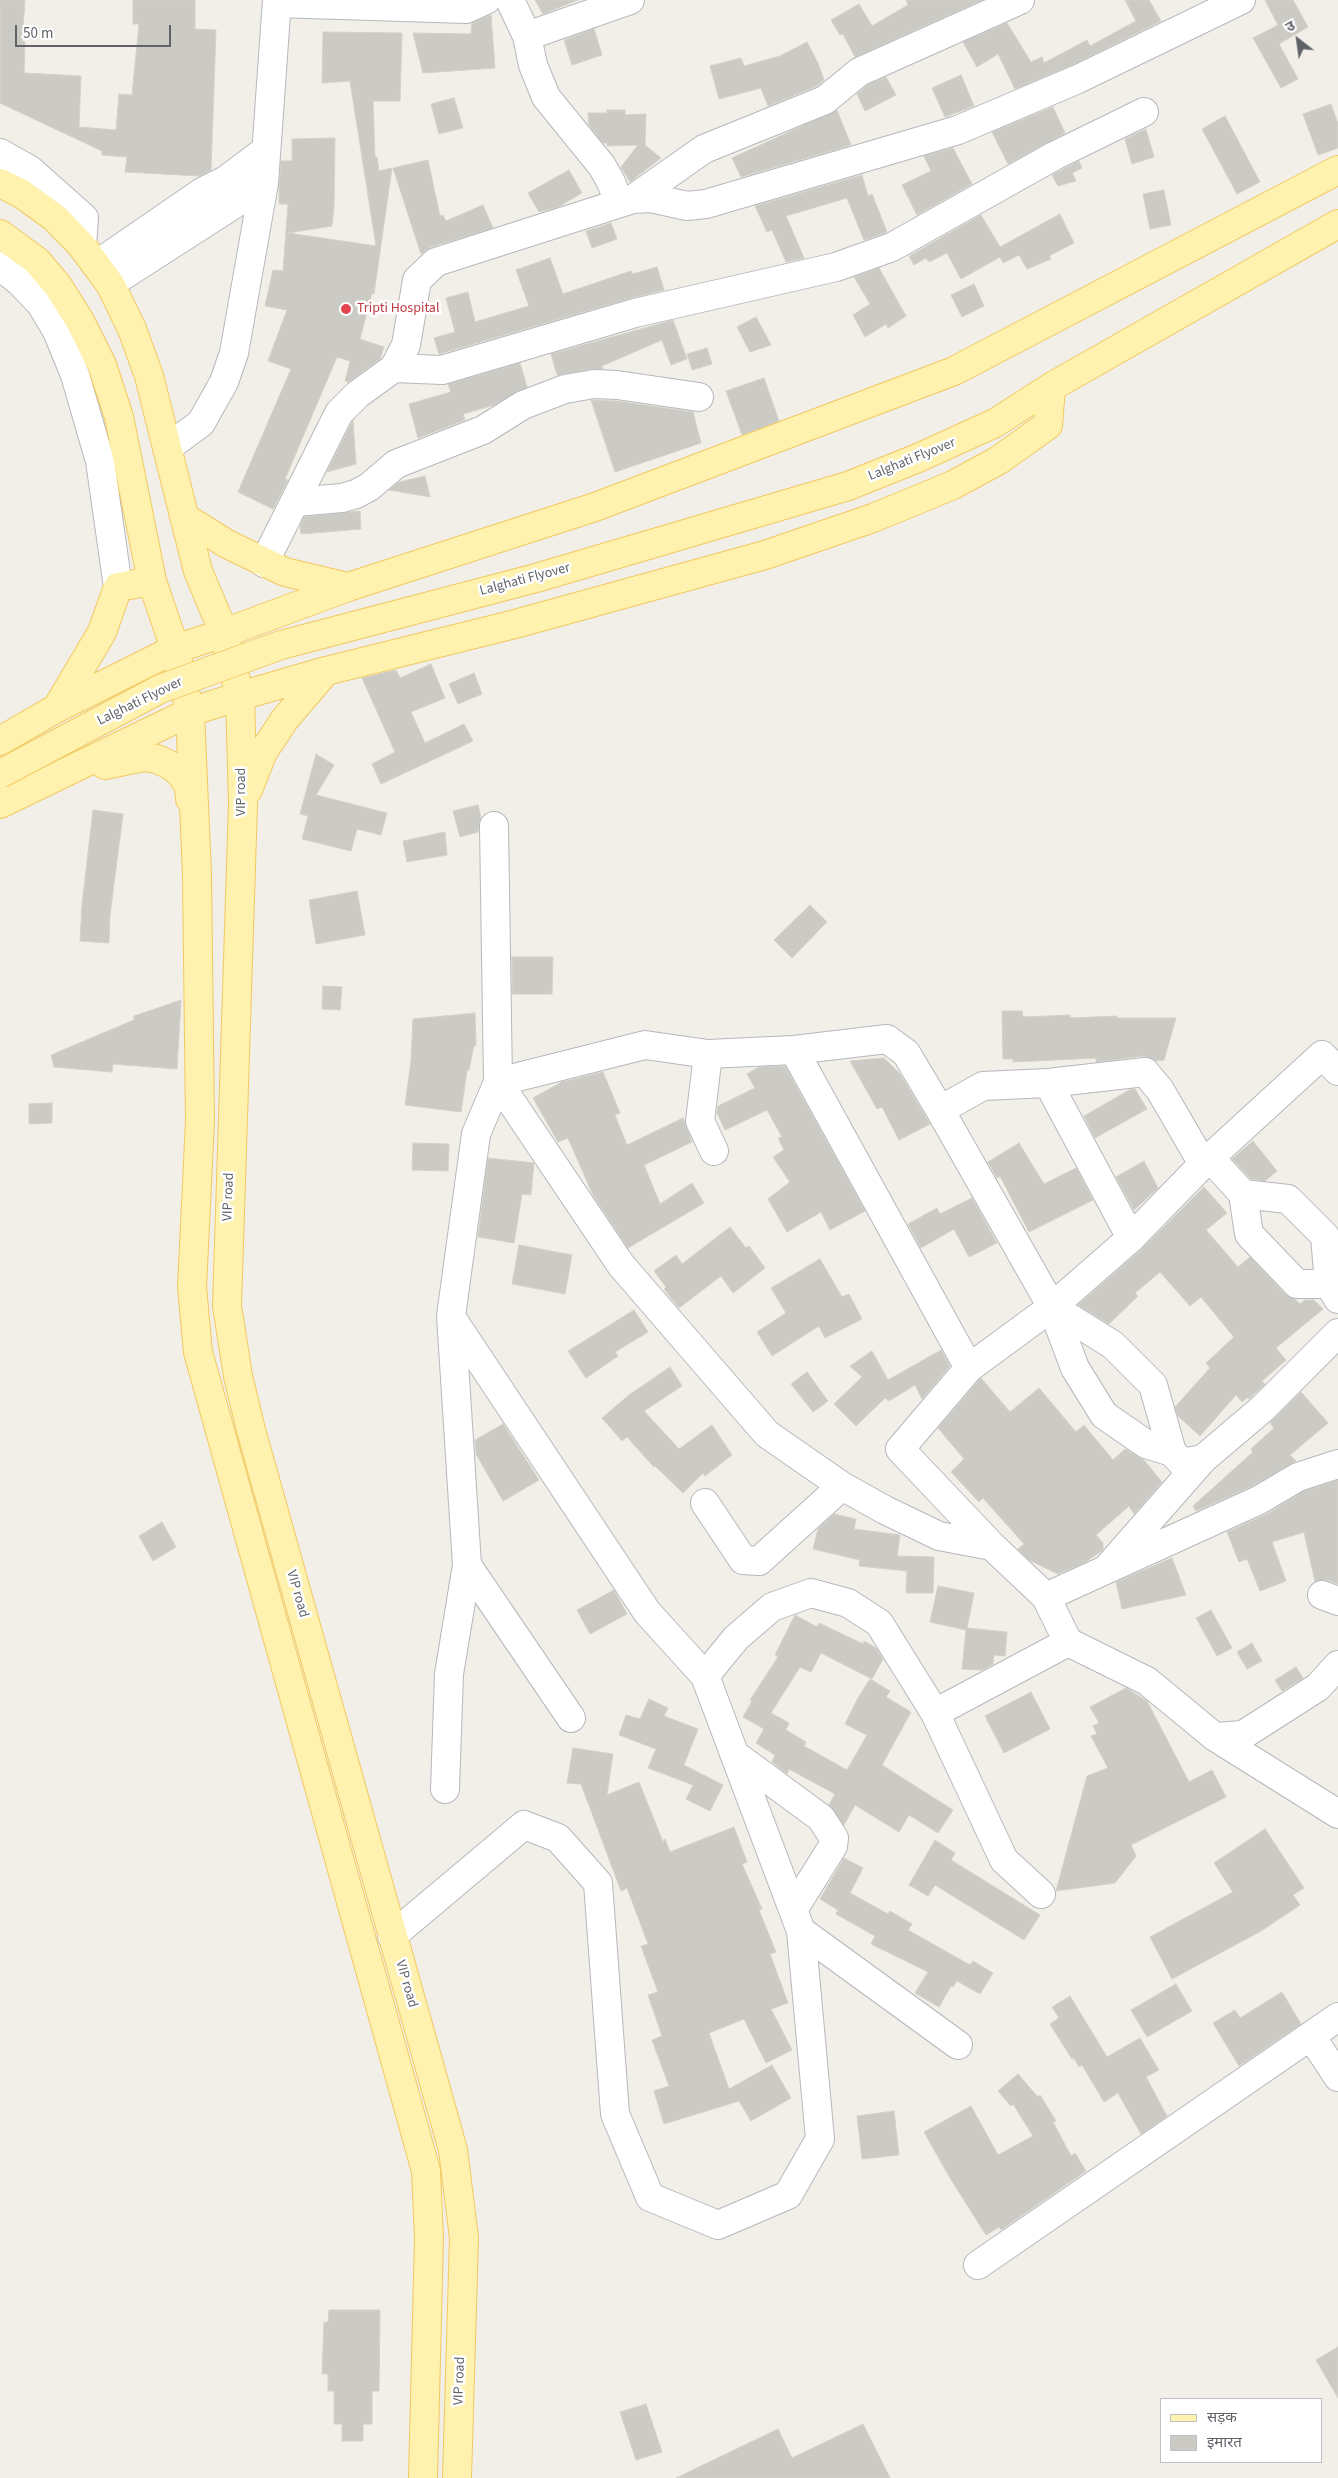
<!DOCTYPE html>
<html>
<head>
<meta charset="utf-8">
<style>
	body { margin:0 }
	#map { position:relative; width:1338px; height:2478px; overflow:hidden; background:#f1efe8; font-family:"Source Sans 3","Noto Sans Devanagari",sans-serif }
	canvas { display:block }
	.legend { position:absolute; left:1160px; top:2398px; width:162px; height:65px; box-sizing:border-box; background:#fff; border:1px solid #bfc1c3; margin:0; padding:6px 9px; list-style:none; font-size:15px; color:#5f6368 }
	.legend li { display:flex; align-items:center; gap:10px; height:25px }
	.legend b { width:25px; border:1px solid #bfc1c3 }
	.north { position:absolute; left:1273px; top:15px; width:50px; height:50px; -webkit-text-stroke:4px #fff; paint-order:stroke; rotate:330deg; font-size:14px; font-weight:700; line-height:20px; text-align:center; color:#5f6368 }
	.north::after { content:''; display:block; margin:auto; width:18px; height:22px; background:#5f6368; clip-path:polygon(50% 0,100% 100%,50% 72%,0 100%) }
	.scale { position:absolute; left:15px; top:25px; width:156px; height:22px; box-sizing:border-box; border:2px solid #5f6368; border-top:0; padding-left:6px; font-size:15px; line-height:18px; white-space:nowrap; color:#5f6368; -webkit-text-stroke:4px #fff; paint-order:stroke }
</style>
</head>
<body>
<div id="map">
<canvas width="1338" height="2478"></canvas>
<ul class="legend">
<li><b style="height:6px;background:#fff2af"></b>सड़क</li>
<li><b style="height:14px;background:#cccac5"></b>इमारत</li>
</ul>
<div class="north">उ</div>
<div class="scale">50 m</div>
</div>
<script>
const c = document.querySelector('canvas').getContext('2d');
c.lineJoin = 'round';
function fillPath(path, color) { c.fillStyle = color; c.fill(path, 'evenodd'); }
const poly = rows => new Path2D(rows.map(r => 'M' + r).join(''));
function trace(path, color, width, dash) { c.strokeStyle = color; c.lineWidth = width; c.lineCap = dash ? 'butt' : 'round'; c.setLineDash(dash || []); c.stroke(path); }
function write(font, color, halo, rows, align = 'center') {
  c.font = font + ' "Source Sans 3",sans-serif'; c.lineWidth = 5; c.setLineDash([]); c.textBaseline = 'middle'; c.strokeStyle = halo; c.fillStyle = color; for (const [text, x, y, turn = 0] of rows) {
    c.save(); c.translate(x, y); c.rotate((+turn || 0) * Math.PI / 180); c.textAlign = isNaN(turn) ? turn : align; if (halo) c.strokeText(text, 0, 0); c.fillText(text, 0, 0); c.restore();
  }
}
const building = poly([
	[0,0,25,0,22,41,25,42,24,73,81,76,79,127,116,130,119,94,132,95,139,24,133,24,133,0,195,0,195,29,216,30,211,170,200,176,125,172,127,157,102,155,102,151,0,103,0,0],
	[535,0,578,0,543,14,535,0],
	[906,0,982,0,855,57,843,34,840,35,831,20,859,4,872,26,908,5,906,0],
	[1125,0,1149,0,1161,21,1072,65,1015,89,998,54,977,67,963,42,1007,23,1031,62,1042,57,1044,63,1087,40,1090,46,1136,21,1125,0],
	[1265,0,1293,0,1308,27,1279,44,1298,79,1281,88,1253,38,1278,25,1265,0],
	[491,15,495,68,423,73,413,33,471,34,472,23,491,15],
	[594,29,602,55,572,65,564,40,594,29],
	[323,32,402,33,400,101,373,101,375,157,377,157,379,171,392,168,374,294,372,293,360,339,384,347,380,359,348,382,345,381,350,361,337,357,285,479,288,480,273,509,238,492,291,369,268,361,287,310,265,306,273,270,283,271,288,204,279,204,279,187,281,161,292,161,292,139,335,138,334,206,332,226,288,233,376,246,350,81,322,83,323,32],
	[807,42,818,63,824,80,817,86,768,106,761,88,719,99,710,66,741,58,744,66,780,56,807,42],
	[961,75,974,106,945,117,932,88,961,75],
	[886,77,896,95,865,111,857,94,867,85,886,77],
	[454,98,463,128,439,134,431,104,454,98],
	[1331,104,1338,124,1338,148,1318,155,1303,114,1331,104],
	[1053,107,1065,133,1008,164,992,132,1053,107],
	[607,110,625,110,625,115,646,114,645,145,661,158,630,182,621,167,638,145,607,146,607,143,603,143,589,125,588,113,607,113,607,110],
	[837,110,851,145,741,177,732,158,837,110],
	[1225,116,1260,182,1237,194,1202,129,1225,116],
	[1146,129,1154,157,1132,164,1125,139,1146,129],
	[953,148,972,184,917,215,902,185,931,171,924,156,953,148],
	[428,160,440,216,443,215,446,221,483,205,493,228,431,247,421,254,393,168,428,160],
	[1079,161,1082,168,1072,173,1076,181,1058,186,1052,175,1079,161],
	[569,170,582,193,558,207,539,212,528,193,569,170],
	[862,175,868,196,872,194,887,232,864,240,847,198,786,216,804,258,786,262,772,230,767,232,755,206,862,175],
	[1164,190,1171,225,1150,229,1143,194,1164,190],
	[1060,214,1074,243,1049,256,1051,259,1027,269,1019,255,1003,263,1000,257,961,279,947,253,929,262,926,258,914,265,909,256,981,215,1000,247,1060,214],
	[611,223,617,239,592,248,586,231,611,223],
	[550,258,563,294,631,271,633,274,657,267,664,290,631,298,439,354,434,338,455,332,446,298,468,292,475,322,529,306,516,270,550,258],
	[879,268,906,316,888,328,886,324,865,337,853,315,870,304,854,277,879,268],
	[974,284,984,306,962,317,951,295,974,284],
	[756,317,771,345,750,352,737,327,756,317],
	[673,320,687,359,671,365,662,340,602,366,603,369,591,369,557,375,551,354,673,320],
	[707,348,712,364,692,370,687,354,707,348],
	[520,363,527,387,494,405,463,414,465,420,418,438,409,404,451,392,448,384,520,363],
	[764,378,779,421,742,435,726,391,764,378],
	[591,400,616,401,693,412,701,443,615,472,591,400],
	[353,421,356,464,327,472,352,422,353,421],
	[425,476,430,497,389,490,399,482,425,476],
	[360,511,361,529,301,534,300,526,304,517,360,511],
	[431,664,445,698,411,712,425,743,464,724,473,741,381,784,372,764,395,752,362,678,396,670,400,678,431,664],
	[474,673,482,694,458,704,449,684,474,673],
	[316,754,334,765,316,795,387,813,381,835,357,829,351,851,302,839,308,816,300,814,316,754],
	[478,805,481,818,478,832,460,837,453,811,478,805],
	[93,810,123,814,110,915,109,943,80,941,82,905,93,810],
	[445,832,447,855,407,862,403,841,445,832],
	[357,891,365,935,316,944,309,900,357,891],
	[810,905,827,922,792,958,774,940,810,905],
	[512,957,553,957,552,994,512,994,512,957],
	[323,986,342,987,340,1010,322,1009,323,986],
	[181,1000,177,1069,113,1064,112,1072,54,1067,51,1055,134,1020,134,1016,181,1000],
	[1002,1011,1022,1011,1023,1017,1070,1015,1070,1018,1117,1016,1117,1018,1176,1018,1164,1060,1155,1061,1143,1056,1096,1062,1096,1058,1013,1062,1013,1059,1003,1059,1002,1011],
	[475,1013,476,1046,474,1045,469,1070,467,1070,461,1112,405,1105,411,1061,413,1019,475,1013],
	[884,1058,900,1074,930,1124,899,1140,882,1107,877,1109,850,1061,884,1058],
	[785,1066,865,1211,830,1230,821,1212,787,1232,768,1199,790,1182,773,1157,784,1150,778,1138,782,1137,767,1110,725,1130,717,1113,718,1106,755,1088,747,1074,759,1067,785,1066],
	[603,1072,620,1113,615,1115,627,1145,683,1118,685,1122,692,1142,644,1165,660,1204,692,1183,704,1203,628,1248,593,1195,568,1138,558,1142,533,1098,562,1082,603,1072],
	[1131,1089,1135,1089,1147,1109,1095,1138,1084,1116,1131,1089],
	[52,1103,52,1123,29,1124,29,1104,52,1103],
	[1253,1141,1277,1171,1265,1181,1251,1179,1232,1159,1253,1141],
	[413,1143,449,1144,448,1171,412,1170,413,1143],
	[1019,1143,1044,1184,1076,1168,1093,1200,1029,1232,1000,1176,997,1178,988,1162,1019,1143],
	[488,1158,534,1163,531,1195,522,1194,514,1243,478,1237,488,1158],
	[1144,1161,1158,1188,1134,1210,1116,1177,1144,1161],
	[1204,1187,1227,1213,1206,1230,1238,1267,1250,1257,1286,1295,1296,1300,1300,1304,1305,1300,1314,1300,1323,1309,1276,1348,1286,1360,1262,1381,1265,1384,1249,1399,1248,1397,1242,1402,1236,1395,1200,1436,1178,1416,1175,1407,1210,1368,1206,1363,1234,1337,1201,1297,1190,1306,1160,1272,1135,1293,1138,1296,1109,1324,1078,1305,1141,1250,1204,1187],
	[972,1198,997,1243,969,1257,954,1229,921,1248,908,1224,937,1208,940,1214,972,1198],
	[730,1227,746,1248,749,1246,765,1268,733,1293,721,1276,679,1308,664,1289,666,1287,654,1271,676,1255,682,1264,730,1227],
	[519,1245,572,1255,565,1294,512,1284,519,1245],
	[820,1259,842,1297,849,1294,862,1319,825,1338,819,1326,772,1356,757,1332,786,1313,771,1288,820,1259],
	[634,1310,648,1332,615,1352,618,1356,586,1378,568,1351,634,1310],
	[941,1350,950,1366,922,1399,915,1385,889,1401,885,1398,856,1426,834,1404,862,1377,850,1366,872,1351,888,1380,941,1350],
	[670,1367,682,1386,644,1411,679,1449,712,1425,732,1455,705,1476,703,1473,683,1493,655,1466,654,1467,627,1437,622,1441,602,1418,629,1395,670,1367],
	[807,1372,828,1401,813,1412,791,1384,807,1372],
	[981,1378,1010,1412,1039,1388,1076,1432,1084,1425,1113,1460,1125,1449,1144,1460,1162,1482,1134,1514,1129,1506,1096,1535,1103,1543,1103,1550,1084,1563,1058,1574,1029,1560,1018,1549,1024,1544,983,1498,979,1502,951,1472,964,1459,938,1428,981,1378],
	[1301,1392,1328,1423,1290,1455,1296,1461,1252,1486,1196,1511,1193,1506,1253,1452,1251,1449,1274,1428,1270,1423,1301,1392],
	[503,1424,539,1480,503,1501,476,1454,475,1440,503,1424],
	[1338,1480,1338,1584,1327,1580,1315,1582,1304,1532,1272,1542,1286,1581,1260,1591,1247,1559,1239,1562,1227,1532,1267,1514,1304,1491,1338,1480],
	[834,1514,856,1519,854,1529,900,1535,897,1556,934,1557,933,1593,906,1593,907,1571,859,1566,860,1560,813,1549,818,1529,834,1514],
	[162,1522,176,1547,153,1561,139,1536,162,1522],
	[1172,1558,1186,1595,1122,1609,1116,1582,1172,1558],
	[938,1586,974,1593,967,1628,1007,1632,1005,1656,994,1655,993,1664,982,1670,962,1669,966,1630,930,1622,938,1586],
	[614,1590,627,1614,590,1634,577,1610,614,1590],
	[1211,1610,1232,1648,1217,1656,1196,1618,1211,1610],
	[795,1615,817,1627,819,1623,863,1644,864,1641,876,1648,883,1659,872,1679,821,1653,811,1672,800,1667,771,1713,789,1723,786,1730,806,1742,804,1746,847,1770,867,1735,845,1724,858,1698,870,1679,890,1691,886,1697,911,1712,882,1765,953,1810,938,1833,909,1815,899,1832,855,1805,844,1825,829,1805,835,1794,789,1769,787,1774,772,1762,775,1755,756,1743,764,1729,743,1717,752,1701,750,1700,778,1657,775,1655,795,1615],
	[1252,1643,1262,1661,1247,1669,1237,1652,1252,1643],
	[1296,1667,1303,1678,1282,1691,1275,1680,1296,1667],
	[1126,1688,1147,1701,1189,1782,1212,1770,1226,1797,1131,1845,1136,1856,1115,1883,1056,1891,1087,1776,1108,1768,1091,1736,1097,1734,1093,1726,1099,1723,1090,1707,1126,1688],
	[1031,1692,1050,1729,1004,1753,985,1716,1031,1692],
	[649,1699,668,1708,664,1716,698,1729,684,1765,723,1785,710,1811,686,1799,693,1785,648,1768,656,1749,619,1735,626,1715,640,1719,649,1699],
	[573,1748,613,1754,607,1795,639,1782,663,1842,665,1839,670,1852,734,1827,747,1862,742,1864,762,1909,759,1910,776,1952,770,1954,788,2003,771,2009,792,2050,766,2063,744,2019,709,2033,729,2089,772,2065,791,2098,751,2121,739,2101,664,2124,654,2091,669,2086,652,2040,662,2036,648,1995,658,1992,641,1946,648,1944,627,1888,621,1891,581,1784,567,1783,573,1748],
	[1265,1829,1304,1888,1293,1895,1300,1905,1261,1931,1172,1979,1150,1937,1233,1892,1214,1863,1265,1829],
	[935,1840,955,1853,951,1860,1040,1915,1024,1940,935,1885,928,1896,909,1885,935,1840],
	[844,1858,863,1868,850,1893,888,1914,890,1911,912,1924,908,1930,970,1965,973,1961,993,1973,980,1994,957,1981,953,1987,951,1986,939,2007,915,1993,928,1972,871,1944,875,1936,836,1914,838,1910,820,1899,844,1858],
	[1176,1984,1192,2011,1147,2037,1131,2010,1176,1984],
	[1282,1992,1301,2024,1239,2066,1213,2023,1235,2010,1240,2018,1282,1992],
	[1070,1996,1107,2057,1140,2038,1159,2070,1146,2077,1167,2116,1141,2134,1118,2093,1104,2102,1082,2065,1079,2067,1074,2058,1072,2059,1050,2024,1059,2018,1052,2007,1070,1996],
	[1018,2074,1038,2097,1040,2095,1056,2121,1053,2122,1071,2156,1075,2153,1086,2171,1001,2230,999,2227,986,2235,950,2178,924,2132,971,2106,998,2155,1033,2136,1013,2104,1011,2106,998,2091,1018,2074],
	[894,2111,899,2155,862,2159,857,2116,894,2111],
	[329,2310,380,2310,379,2391,372,2391,372,2424,363,2424,363,2441,342,2441,342,2424,334,2424,334,2391,328,2391,328,2374,322,2374,324,2322,328,2322,329,2310],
	[1338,2347,1338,2398,1316,2360,1338,2347],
	[646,2404,662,2452,636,2460,620,2412,646,2404],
	[863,2424,890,2478,676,2478,778,2429,792,2458,863,2424]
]);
fillPath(building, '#cccac5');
trace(building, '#d6d1c6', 1);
const minor = poly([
	[510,0,527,36,630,0],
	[277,3,466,9,486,0],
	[527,36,533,65,546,97,602,166,611,182,619,203],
	[0,153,30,170,84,218,82,246],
	[633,199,704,149,825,100,859,72,1020,0],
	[96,265,202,192,226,180,266,150],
	[0,266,20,282,41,304,57,331,75,375,100,461,118,587],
	[110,284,233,205,264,183],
	[394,368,442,370,635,313,836,267,892,247,1054,156,1144,112],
	[167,448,201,423,224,382,234,353,264,183,277,0],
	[296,502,342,498,356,494,369,487,396,464,483,430,523,405,565,389,594,384,617,385,699,397],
	[264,563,339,413,358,394,394,368,406,345,417,280,436,262,633,199,651,198,687,206,706,204,958,130,1078,79,1241,0],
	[794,1050,969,1368],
	[708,1054,700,1121,714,1151],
	[1048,1083,1131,1238],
	[940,1110,983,1086,1048,1083,1145,1072,1160,1090,1203,1164],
	[1211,1159,1243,1194,1249,1234,1297,1284,1329,1284,1338,1299],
	[1243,1194,1288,1199,1325,1236,1329,1284],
	[1052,1307,1113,1345,1153,1385,1172,1452],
	[451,1317,647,1612,705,1676],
	[1338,1333,1263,1408,1203,1459,1182,1463,1172,1452,1146,1444,1104,1415,1075,1368,1052,1307,940,1110,906,1053,887,1039,794,1050,708,1054,645,1045,498,1082,621,1265,767,1434,842,1486,885,1510,939,1536,992,1546,1046,1597,1068,1642,1147,1681,1215,1737,1243,1735,1318,1687,1338,1665],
	[705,1503,743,1560,759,1561,842,1486],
	[992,1546,900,1449,969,1368,1052,1307,1131,1238,1203,1164,1322,1055,1338,1071],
	[467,1565,571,1718],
	[1110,1565,1203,1459],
	[1322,1595,1338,1601],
	[1046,1597,1259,1500,1298,1477,1338,1464],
	[935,1713,1068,1642],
	[1215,1737,1338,1814],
	[734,1754,821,1818,834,1838,833,1846,793,1910],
	[445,1789,449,1674,467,1565,451,1316,476,1134,498,1082,494,826],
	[801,1931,958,2045],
	[392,1936,524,1825,558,1838,598,1883,615,2114,650,2197,718,2225,788,2195,820,2139,801,1931,705,1676,736,1638,772,1607,811,1593,848,1603,879,1623,935,1713,1004,1860,1041,1894],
	[1311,2036,1338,2077],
	[978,2265,1338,2017]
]);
const major = poly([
	[0,183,22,194,55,218,82,246,110,284,132,329,149,376,198,571,224,633,240,696,243,803,227,1306,238,1376,251,1430,453,2150,464,2238,457,2478],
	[0,234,37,261,58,286,80,321,102,365,119,417,152,581,175,649,190,712,197,875,200,1121,192,1287,198,1352,426,2171,429,2238,423,2478],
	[995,423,1051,387,1338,224],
	[184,517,227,544,285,572,348,587],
	[57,708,102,632,118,587,152,581],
	[0,741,57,708,175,649,224,633,348,587,595,507,954,371,1338,170],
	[105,765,143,757,157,759,170,765,181,774,189,787,190,799],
	[248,790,263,752,285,719,326,671],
	[0,804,190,712,240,696,326,671,515,624,765,555,873,518,953,485,999,460,1048,425,1051,387]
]);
trace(minor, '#b5b8bc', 30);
trace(major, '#f2c960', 30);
trace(minor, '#fff', 28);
trace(major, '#fff2af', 28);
const majorBridge = poly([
	[0,774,160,689,281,645,536,578,848,486,918,458,995,423]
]);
trace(majorBridge, '#f2c960', 30, []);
trace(majorBridge, '#fff2af', 28);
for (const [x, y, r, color] of [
	[346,309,6,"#e0444e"]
]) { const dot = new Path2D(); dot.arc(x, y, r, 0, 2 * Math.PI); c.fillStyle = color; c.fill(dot); trace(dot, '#fff', 2); }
write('14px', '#be3a42', '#fff', [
	["Tripti Hospital",357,309]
], 'left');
write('14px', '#5f6368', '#fff', [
	["Lalghati Flyover",912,460,-22],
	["Lalghati Flyover",525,580,-15],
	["Lalghati Flyover",140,702,-26],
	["VIP road",242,792,-90],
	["VIP road",229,1197,-88],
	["VIP road",297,1594,74],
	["VIP road",406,1984,74],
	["VIP road",460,2381,-88]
]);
</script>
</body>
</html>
